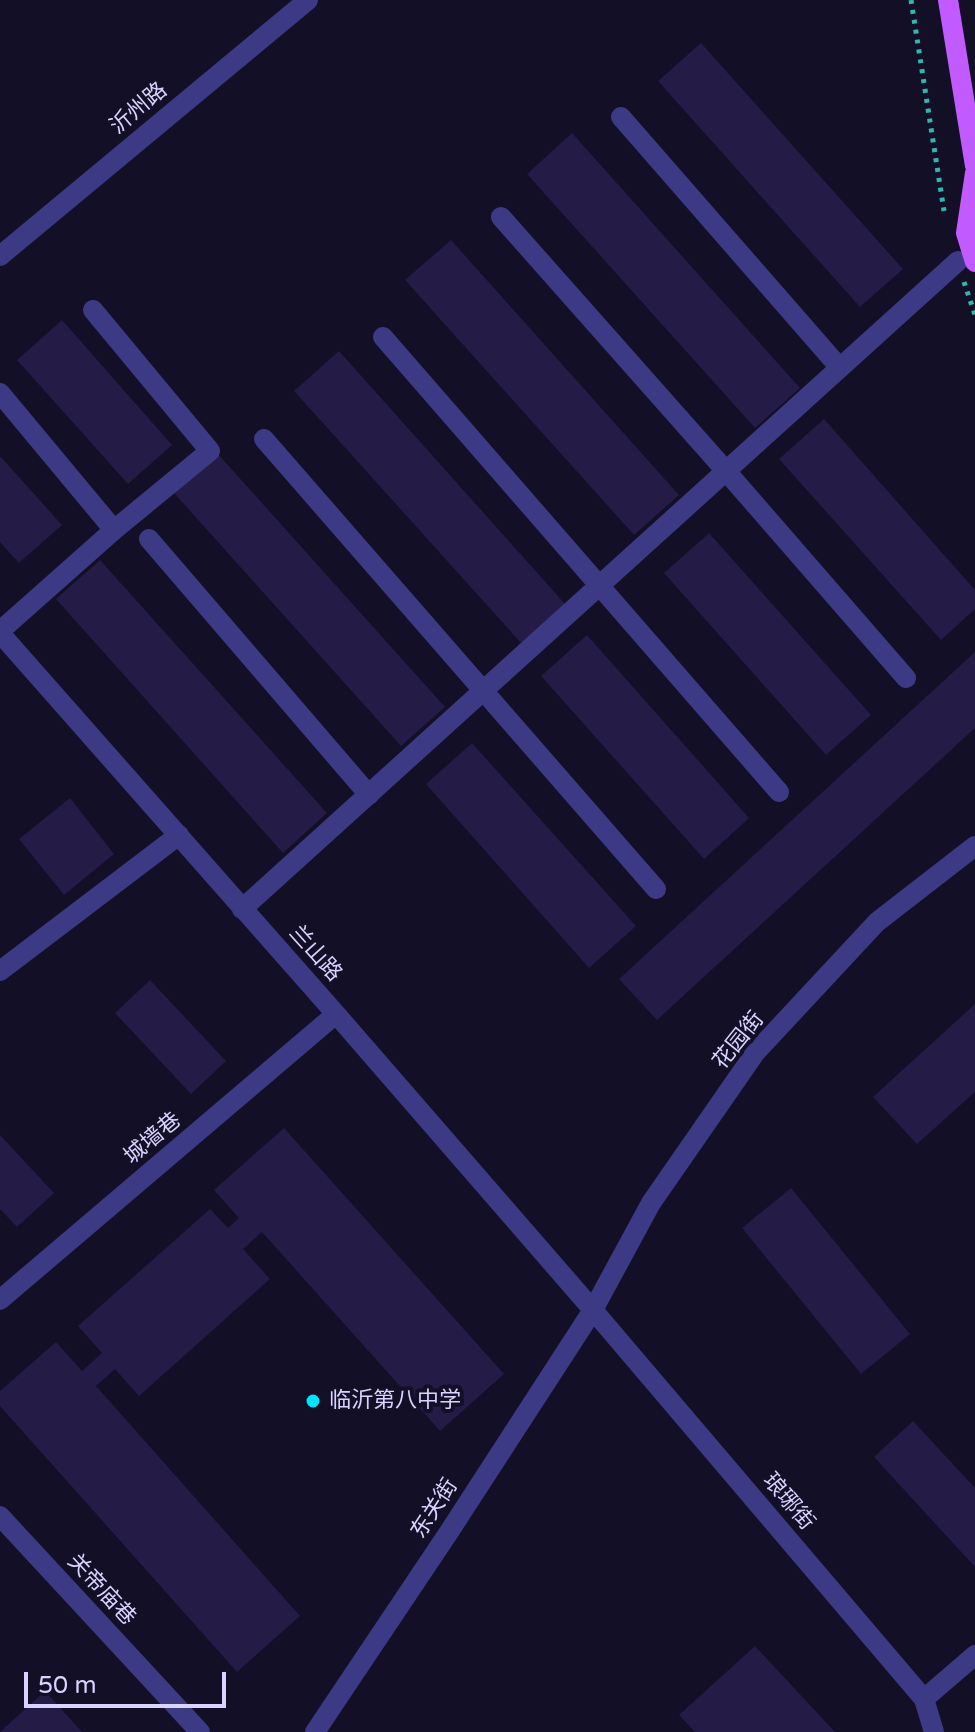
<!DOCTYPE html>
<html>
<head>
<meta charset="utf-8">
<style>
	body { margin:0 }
	#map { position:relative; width:975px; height:1732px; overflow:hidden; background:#130f26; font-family:"Varela Round",sans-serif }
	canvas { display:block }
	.scale { position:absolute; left:24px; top:1672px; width:202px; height:36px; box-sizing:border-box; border:4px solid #d9d4ff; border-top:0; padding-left:10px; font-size:24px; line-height:28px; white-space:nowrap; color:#d9d4ff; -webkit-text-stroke:6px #130f26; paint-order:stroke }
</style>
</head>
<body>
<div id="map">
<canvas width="975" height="1732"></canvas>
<div class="scale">50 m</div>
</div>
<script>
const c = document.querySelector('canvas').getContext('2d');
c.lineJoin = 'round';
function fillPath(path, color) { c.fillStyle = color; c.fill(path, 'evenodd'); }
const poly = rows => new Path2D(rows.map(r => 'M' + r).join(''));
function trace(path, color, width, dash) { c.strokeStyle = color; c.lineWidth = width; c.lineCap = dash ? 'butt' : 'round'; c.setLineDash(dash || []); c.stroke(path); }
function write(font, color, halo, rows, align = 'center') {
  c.font = font + ' "Varela Round","Noto Sans SC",sans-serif'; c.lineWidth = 8; c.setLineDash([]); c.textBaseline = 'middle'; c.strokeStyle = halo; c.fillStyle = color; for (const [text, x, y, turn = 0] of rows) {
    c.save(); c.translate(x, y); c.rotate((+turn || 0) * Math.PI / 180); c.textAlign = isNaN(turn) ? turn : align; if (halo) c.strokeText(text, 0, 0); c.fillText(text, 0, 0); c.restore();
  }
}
fillPath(poly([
	[701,43,903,269,860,307,658,81],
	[572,133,800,388,755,428,527,174],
	[451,240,679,495,634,535,405,280],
	[62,320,172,445,128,484,17,360],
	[339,351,566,605,522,644,294,391],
	[824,419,975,590,975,609,941,640,779,459],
	[218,454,445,707,401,746,174,493],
	[0,456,62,525,19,563,0,542],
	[709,533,871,715,826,755,664,573],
	[100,560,327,813,283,853,56,599],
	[587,635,749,818,704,859,541,676],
	[975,652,975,728,657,1020,619,979],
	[472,743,636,926,589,968,426,784],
	[70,798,114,854,64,895,19,839],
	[150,980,226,1061,191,1094,115,1013],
	[975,1004,975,1092,917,1144,873,1097],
	[284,1128,504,1374,440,1431,262,1232,243,1249,270,1279,139,1396,115,1369,96,1386,300,1616,237,1672,0,1406,0,1391,56,1342,82,1371,102,1353,78,1326,210,1209,228,1228,239,1218,214,1190],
	[0,1135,54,1193,17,1227,0,1209],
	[791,1188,910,1334,861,1374,742,1228],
	[913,1421,975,1488,975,1567,874,1457],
	[755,1646,835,1732,695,1732,679,1715],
	[45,1691,82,1732,0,1732]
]), '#241b47');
trace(poly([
	[911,0,944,211],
	[964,282,975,315]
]), '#2fb8b0', 5, [4, 6]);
trace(poly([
	[621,117,840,368],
	[501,217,726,471,906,678],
	[0,256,308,0],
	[383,337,779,792],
	[0,393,114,530],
	[264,439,656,889],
	[149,539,369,795],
	[0,631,114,530,210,451,93,310],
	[0,633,336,1014,593,1310,924,1699,934,1732],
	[242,909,958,261],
	[0,971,179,835],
	[0,1300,336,1014],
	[0,1516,200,1732],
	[924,1699,975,1655],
	[315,1732,449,1532,593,1310,651,1203,755,1053,877,922,975,846]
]), '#3d3a85', 20);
trace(poly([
	[948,0,975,166],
	[975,173,966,233,975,262]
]), '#c25bff', 20);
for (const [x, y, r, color] of [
	[313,1401,8,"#00e5ff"]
]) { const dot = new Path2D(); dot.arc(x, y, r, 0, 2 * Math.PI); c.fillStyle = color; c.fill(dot); trace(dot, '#130f26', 3); }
write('22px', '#d9d4ff', '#130f26', [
	["沂州路",139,109,-40],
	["兰山路",315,954,48],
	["花园街",739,1041,-51],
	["城墙巷",153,1139,-40],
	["琅琊街",788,1502,50],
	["东关街",435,1509,-57],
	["关帝庙巷",101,1590,47]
]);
write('22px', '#d9d4ff', '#130f26', [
	["临沂第八中学",329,1401]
], 'left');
</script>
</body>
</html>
